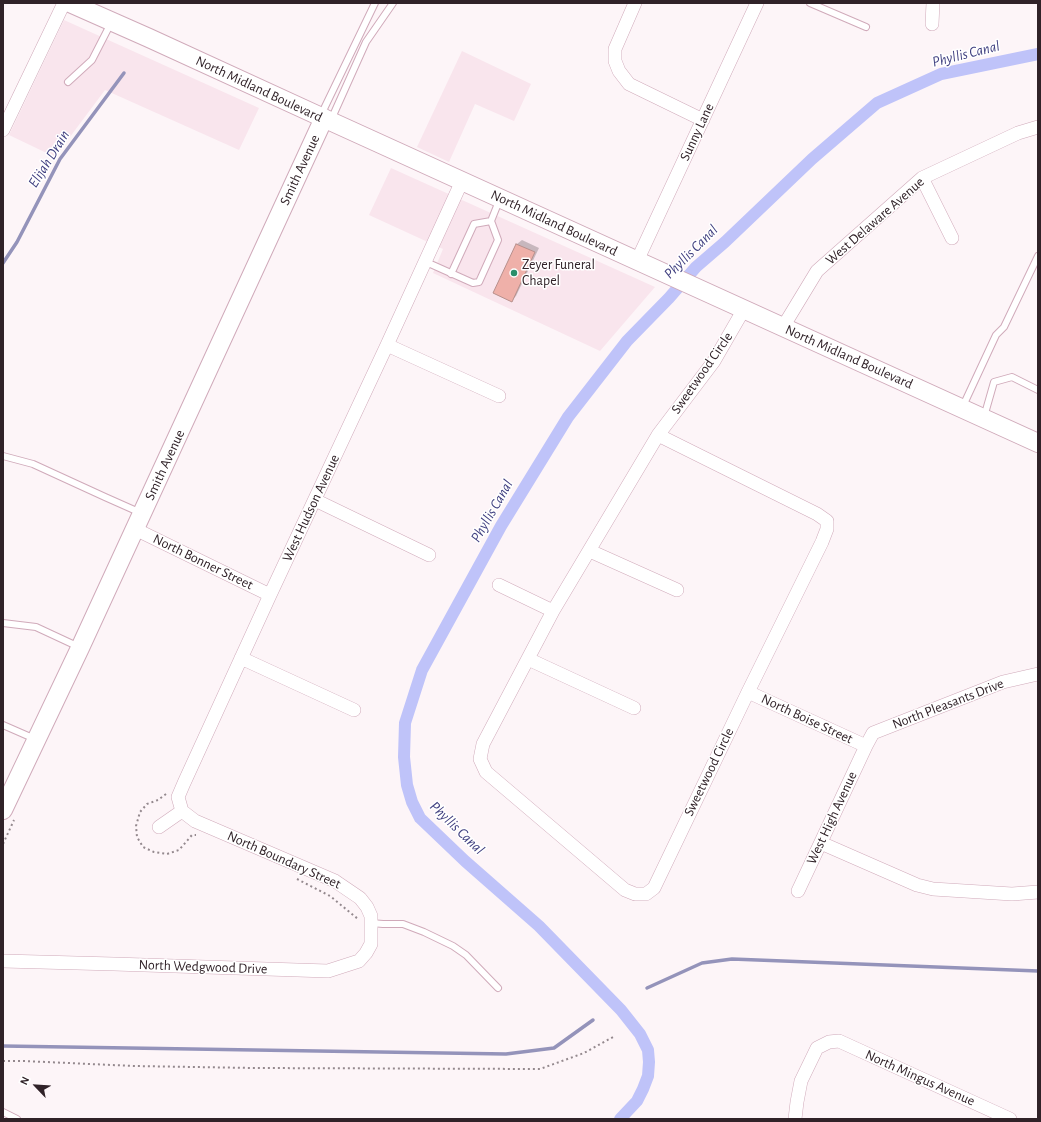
<!DOCTYPE html>
<html>
<head>
<meta charset="utf-8">
<style>
	body { margin:0 }
	#map { position:relative; width:1041px; height:1122px; overflow:hidden; background:#fdf5f8; font-family:"Alegreya Sans",sans-serif }
	canvas { display:block }
	.frame { position:absolute; inset:0; border:4px solid #302228; pointer-events:none }
	.north { position:absolute; left:16px; top:1066px; width:40px; height:40px; -webkit-text-stroke:3px #fff; paint-order:stroke; rotate:295deg; font-size:11px; font-weight:700; line-height:16px; text-align:center; color:#302228 }
	.north::after { content:''; display:block; margin:auto; width:14px; height:18px; background:#302228; clip-path:polygon(50% 0,100% 100%,50% 72%,0 100%) }
</style>
</head>
<body>
<div id="map">
<canvas width="1041" height="1122"></canvas>
<div class="frame"></div>
<div class="north">N</div>
</div>
<script>
const c = document.querySelector('canvas').getContext('2d');
c.lineJoin = 'round';
function fillPath(path, color) { c.fillStyle = color; c.fill(path, 'evenodd'); }
const poly = rows => new Path2D(rows.map(r => 'M' + r).join(''));
function trace(path, color, width, dash) { c.strokeStyle = color; c.lineWidth = width; c.lineCap = dash ? 'butt' : 'round'; c.setLineDash(dash || []); c.stroke(path); }
function write(font, color, halo, rows, align = 'center') {
  c.font = font + ' "Alegreya Sans",sans-serif'; c.lineWidth = 3; c.setLineDash([]); c.textBaseline = 'middle'; c.strokeStyle = halo; c.fillStyle = color; for (const [text, x, y, turn = 0] of rows) {
    c.save(); c.translate(x, y); c.rotate((+turn || 0) * Math.PI / 180); c.textAlign = isNaN(turn) ? turn : align; if (halo) c.strokeText(text, 0, 0); c.fillText(text, 0, 0); c.restore();
  }
}
fillPath(poly([
	[64,20,259,108,239,150,105,90,55,157,9,135],
	[462,51,531,84,514,121,475,104,449,162,417,147],
	[391,168,655,287,600,351,433,273,443,249,369,215]
]), '#f9e5ed');
fillPath(poly([
	[522,240,539,248,516,296,511,301,494,293,517,244]
]), '#0003');
trace(poly([
	[3,263,17,242,60,159,124,73],
	[647,988,702,963,732,959,1038,971],
	[3,1046,506,1054,554,1048,593,1020]
]), '#9493ba', 3.5);
trace(poly([
	[620,1119,637,1101,643,1089,648,1076,649,1062,648,1050,640,1034,621,1010,539,926,465,861,420,818,412,802,407,785,404,757,405,723,422,670,501,526,568,417,627,341,669,298,696,267,725,242,812,159,877,103,941,74,1038,54]
]), '#bfc3f9', 12);
const building = poly([
	[516,244,535,252,512,302,493,293,516,244]
]);
fillPath(building, '#efb0a9');
trace(building, '#b8908c', 1);
const lane = poly([
	[810,3,866,27],
	[68,82,92,60,111,23],
	[321,115,375,3],
	[331,120,366,42,393,3],
	[426,262,473,283,479,282,498,240,491,221,499,201],
	[451,274,474,224,491,221],
	[963,406,996,335,1004,327,1038,256],
	[984,417,994,382,1012,377,1038,390],
	[3,456,33,464,105,497,141,513],
	[3,623,36,627,79,647],
	[3,725,35,739],
	[371,923,383,924,403,924,424,932,453,946,466,955,498,988],
	[3,1112,17,1119]
]);
const street = poly([
	[635,3,615,49,615,61,619,71,629,84,703,120],
	[932,24,933,3],
	[3,130,64,3],
	[922,178,952,238],
	[637,261,757,3],
	[783,327,817,271,922,178,1018,133,1038,127],
	[387,345,499,396],
	[658,435,817,514,827,521,827,529,822,542,748,692,654,888,646,894,635,894,625,890,486,772,480,759,483,744,553,611,658,435,714,361,744,309],
	[315,500,429,555],
	[135,529,270,595],
	[590,551,677,590],
	[499,585,553,611],
	[241,658,354,710],
	[528,659,634,708],
	[748,692,866,746],
	[182,811,178,797,184,783,270,595,387,345,462,181],
	[159,827,182,811],
	[821,843,917,885,933,889,1012,894,1038,892],
	[798,891,866,746,873,733,1003,682,1038,674],
	[3,961,114,964,328,971,359,961,366,953,371,944,371,916,367,907,360,898,335,881,195,821,182,811],
	[795,1119,797,1102,801,1081,817,1048,829,1042,839,1041,1010,1119]
]);
const secondary = poly([
	[70,3,149,38,330,121,1038,443],
	[3,810,80,648,324,118]
]);
trace(lane, '#d0aaba', 8);
trace(street, '#d0aaba', 14);
trace(secondary, '#d0aaba', 20);
trace(poly([
	[166,794,158,800,147,804,140,812,136,826,137,837,143,847,154,852,167,854,179,850,192,835,196,835],
	[3,844,14,820],
	[297,879,330,896,358,919],
	[3,1061,24,1061,134,1066,254,1068,540,1069,584,1053,613,1037]
]), '#94898e', 2, [2, 3]);
trace(lane, '#fff', 6);
trace(street, '#fff', 13);
trace(secondary, '#fff', 18);
for (const [x, y, r, color] of [
	[514,273,4,"#2a8f6a"]
]) { const dot = new Path2D(); dot.arc(x, y, r, 0, 2 * Math.PI); c.fillStyle = color; c.fill(dot); trace(dot, '#fff', 1.5); }
write('14px', '#302228', '#fff', [
	["North Midland Boulevard",259,89,25],
	["Sunny Lane",697,132,-65],
	["Smith Avenue",300,170,-65],
	["West Delaware Avenue",875,221,-41],
	["North Midland Boulevard",554,223,25],
	["North Midland Boulevard",849,357,24],
	["Sweetwood Circle",702,373,-55],
	["Smith Avenue",165,465,-65],
	["West Hudson Avenue",311,508,-65],
	["North Bonner Street",203,562,26],
	["North Pleasants Drive",948,704,-21],
	["North Boise Street",807,719,25],
	["Sweetwood Circle",709,772,-64],
	["West High Avenue",832,818,-65],
	["North Boundary Street",284,860,24],
	["North Wedgwood Drive",203,967,2],
	["North Mingus Avenue",920,1078,24]
]);
write('14px', '#302228', '#fff', [
	["Zeyer Funeral",522,265],
	["Chapel",522,281]
], 'left');
write('italic 15px', '#414080', '#fff', [
	["Phyllis Canal",966,54,-14],
	["Elijah Drain",49,159,-58],
	["Phyllis Canal",691,252,-45],
	["Phyllis Canal",492,511,-60],
	["Phyllis Canal",457,828,44]
]);
</script>
</body>
</html>
